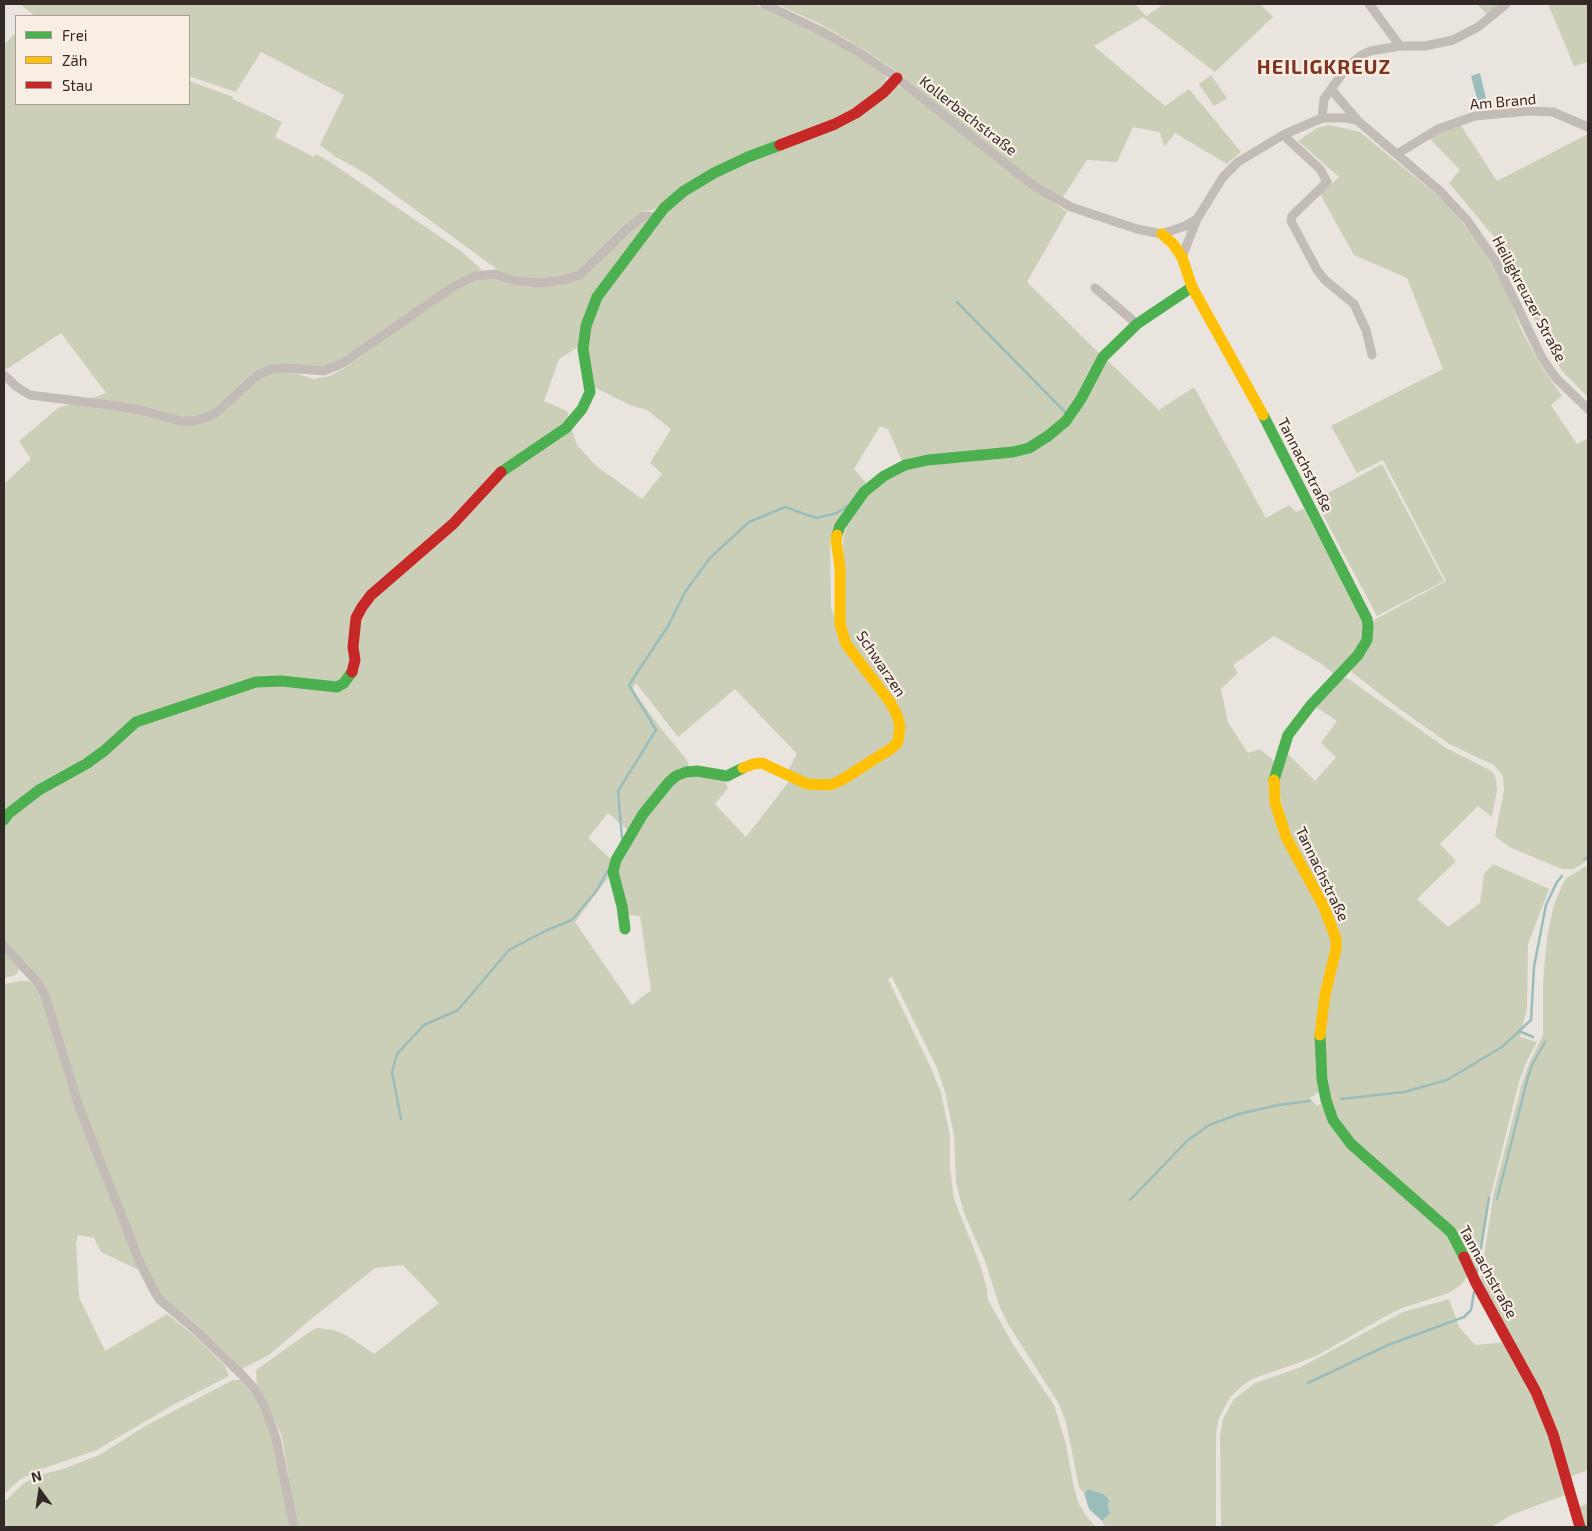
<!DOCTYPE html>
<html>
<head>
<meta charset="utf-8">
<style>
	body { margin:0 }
	#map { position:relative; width:1592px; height:1531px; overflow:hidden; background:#eae4de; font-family:"Exo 2",sans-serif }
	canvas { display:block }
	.frame { position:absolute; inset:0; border:5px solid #332926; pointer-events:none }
	.legend { position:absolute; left:15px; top:15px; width:175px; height:90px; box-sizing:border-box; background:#f8eee3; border:1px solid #a99f97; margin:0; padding:6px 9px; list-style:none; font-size:15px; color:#332926 }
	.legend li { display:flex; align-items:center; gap:10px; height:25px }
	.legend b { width:25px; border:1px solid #a99f97 }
	.north { position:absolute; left:15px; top:1466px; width:50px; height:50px; -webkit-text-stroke:4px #f8eee3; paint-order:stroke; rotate:346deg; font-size:14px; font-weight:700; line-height:20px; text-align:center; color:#332926 }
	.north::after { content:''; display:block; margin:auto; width:18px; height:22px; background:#332926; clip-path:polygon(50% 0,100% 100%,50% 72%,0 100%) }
</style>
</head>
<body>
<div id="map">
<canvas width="1592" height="1531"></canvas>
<div class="frame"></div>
<ul class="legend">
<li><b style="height:6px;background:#4caf50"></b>Frei</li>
<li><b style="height:6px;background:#ffc107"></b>Zäh</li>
<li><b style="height:6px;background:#c62828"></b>Stau</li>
</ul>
<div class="north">N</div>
</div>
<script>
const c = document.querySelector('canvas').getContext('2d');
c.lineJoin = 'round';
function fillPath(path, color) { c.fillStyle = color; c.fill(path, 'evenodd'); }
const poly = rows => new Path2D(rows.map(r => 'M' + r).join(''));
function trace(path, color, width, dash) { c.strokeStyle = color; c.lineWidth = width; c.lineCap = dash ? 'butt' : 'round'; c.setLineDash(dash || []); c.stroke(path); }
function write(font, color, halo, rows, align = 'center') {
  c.font = font + ' "Exo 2",sans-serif'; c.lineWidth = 4.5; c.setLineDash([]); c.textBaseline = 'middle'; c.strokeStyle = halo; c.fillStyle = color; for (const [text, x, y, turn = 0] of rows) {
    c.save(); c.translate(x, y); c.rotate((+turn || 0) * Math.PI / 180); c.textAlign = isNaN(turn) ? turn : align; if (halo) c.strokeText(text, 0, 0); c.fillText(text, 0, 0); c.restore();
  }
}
fillPath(poly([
	[20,4,754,4,819,35,859,56,885,73,887,82,879,91,853,110,833,121,748,153,713,169,681,188,654,210,642,211,654,229,665,212,685,194,715,176,751,160,838,127,859,115,897,86,903,88,1010,172,1067,212,1027,282,1100,354,1079,397,1063,419,1046,433,1028,444,1013,449,902,461,888,429,880,426,854,469,866,483,838,524,834,539,830,538,831,607,844,645,888,703,895,716,898,734,896,741,891,747,839,779,817,783,807,781,793,776,794,774,788,770,797,754,735,689,678,737,636,683,632,689,659,726,686,759,689,765,686,769,675,773,668,780,628,830,608,813,588,838,613,861,609,876,575,922,632,1005,651,990,640,916,628,915,615,872,619,860,633,836,646,816,672,783,687,775,698,774,724,779,728,788,715,804,746,837,790,780,817,789,831,788,840,784,894,751,901,743,905,726,901,713,849,642,842,612,844,568,843,540,846,528,866,496,885,478,907,469,929,463,1014,455,1031,452,1074,420,1097,370,1106,359,1159,410,1194,387,1266,518,1289,505,1296,512,1304,509,1364,623,1366,632,1364,640,1356,653,1336,675,1320,663,1274,636,1233,665,1238,673,1221,689,1228,722,1248,753,1260,749,1273,760,1274,765,1270,779,1272,801,1282,838,1322,909,1332,939,1331,961,1322,994,1318,1033,1319,1092,1310,1098,1317,1106,1323,1103,1331,1122,1349,1146,1437,1221,1449,1234,1457,1246,1467,1272,1466,1278,1461,1285,1449,1293,1402,1308,1384,1317,1318,1355,1298,1363,1252,1379,1242,1386,1230,1397,1219,1418,1216,1434,1216,1527,1105,1527,1102,1521,1110,1514,1108,1507,1109,1500,1104,1494,1088,1489,1084,1493,1079,1487,1066,1422,1059,1404,1008,1324,999,1305,985,1261,964,1213,956,1183,954,1135,945,1092,937,1068,892,977,888,979,932,1070,941,1093,950,1136,950,1168,954,1199,980,1264,987,1289,988,1300,1014,1346,1054,1405,1066,1444,1074,1488,1079,1504,1087,1517,1096,1527,297,1527,282,1437,268,1405,257,1387,256,1370,311,1331,317,1328,334,1330,346,1335,374,1354,439,1303,403,1265,375,1268,310,1320,269,1355,242,1369,202,1329,162,1296,153,1283,144,1266,82,1106,48,994,42,982,4,941,4,484,31,459,19,441,58,408,78,402,140,413,180,424,194,424,208,420,220,413,234,399,261,376,272,372,287,371,314,379,330,376,346,367,452,290,466,284,476,280,495,277,517,286,532,287,536,279,517,277,498,270,365,173,336,157,320,145,344,95,261,52,236,92,189,76,189,16,35,16],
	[588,330,587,350,592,386,630,405,647,410,671,429,650,463,662,474,642,499,595,465,577,445,571,428,537,453,508,470,496,480,476,507,374,598,365,609,359,619,357,633,357,675,349,686,337,689,311,689,268,686,257,687,161,715,139,725,121,740,120,729,134,718,256,678,282,677,327,684,342,680,348,672,351,660,350,632,353,617,358,605,368,592,451,521,470,501,491,476,504,463,534,446,569,419,567,411,544,401,559,359,578,347],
	[777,4,1135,4,1146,16,1164,4,1260,4,1273,17,1215,72,1143,17,1094,46,1165,106,1189,89,1241,152,1227,164,1175,133,1164,147,1160,132,1133,127,1117,162,1087,160,1063,197,1035,182,1014,167,900,74,863,49,822,25],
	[1477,4,1501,4,1488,15],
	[1548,4,1588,4,1588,62,1574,66],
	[16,32,16,104,189,104,189,81,233,97,233,99,282,122,275,137,314,157,316,154,330,162,461,251,482,270,462,277,448,285,341,359,323,367,272,366,216,408,205,415,194,418,182,417,92,398,106,393,61,333,7,369,4,367,4,45],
	[1211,75,1227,98,1214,106,1199,84],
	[1460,124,1497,181,1588,134,1588,397,1564,373,1550,353,1499,243,1449,183,1460,170,1429,138],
	[1329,125,1360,132,1448,204,1479,244,1492,265,1507,294,1521,329,1538,361,1562,396,1551,405,1577,444,1588,438,1588,860,1574,869,1562,869,1509,847,1495,836,1504,790,1503,776,1498,770,1494,765,1449,744,1390,702,1353,673,1351,668,1374,620,1446,581,1383,460,1357,473,1331,426,1443,369,1407,278,1354,255,1320,194,1339,177,1298,141,1317,128],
	[1382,464,1444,581,1377,616,1315,500],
	[1347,678,1446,748,1490,770,1494,774,1496,780,1497,790,1492,817,1478,806,1440,844,1456,861,1417,899,1448,927,1480,903,1484,874,1493,864,1549,889,1528,944,1527,1008,1520,1037,1537,1042,1526,1063,1519,1082,1487,1210,1477,1275,1461,1244,1354,1143,1330,1103,1324,1033,1339,948,1289,836,1277,782,1286,752,1315,781,1336,757,1321,743,1337,721,1316,707,1341,679],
	[1588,865,1588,1470,1570,1477,1480,1281,1494,1192,1522,1083,1529,1064,1543,1035,1543,983,1547,937,1554,905,1563,883,1568,877],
	[4,952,19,969,16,975,4,978],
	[19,981,29,981,36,986,42,997,75,1108,139,1270,101,1252,94,1238,78,1235,76,1243,79,1297,105,1351,167,1314,195,1336,225,1366,229,1376,173,1405,97,1450,39,1470,21,1479,4,1494,4,984],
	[1449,1299,1459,1327,1475,1345,1505,1342,1533,1393,1568,1494,1511,1515,1495,1525,1496,1527,1221,1527,1220,1436,1223,1419,1234,1399,1255,1383,1299,1368,1403,1312],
	[233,1380,242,1380,261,1407,272,1439,291,1527,4,1527,4,1502,24,1483,40,1475,63,1469,99,1455,147,1425],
	[1588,1503,1588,1527,1584,1527,1579,1507]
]), '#cccfb8');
fillPath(poly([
	[1480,73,1487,103,1479,106,1471,76],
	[1088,1489,1104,1494,1109,1500,1108,1507,1110,1514,1102,1521,1089,1509,1084,1493]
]), '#9abdbb');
trace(poly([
	[957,302,1066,413],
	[622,838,618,791,656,730,629,685,668,626,685,592,710,558,749,522,785,507,816,518,837,513,847,506],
	[1584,859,1588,857],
	[1519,1031,1533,1037],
	[1341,1099,1404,1092,1447,1080,1502,1047,1531,1020,1534,967,1546,905,1557,882,1562,876],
	[401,1119,392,1072,397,1054,424,1025,458,1010,509,950,545,931,572,920,597,890,608,870],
	[1497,1199,1528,1077,1532,1065,1545,1042],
	[1130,1200,1187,1141,1209,1125,1239,1114,1278,1105,1310,1101],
	[1477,1272,1489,1198],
	[1308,1383,1388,1345,1464,1317,1471,1310,1474,1292]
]), '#9abdbb', 2.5);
trace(poly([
	[764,4,821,31,860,53,897,78,1034,186,1071,207,1137,229,1162,234,1185,226,1197,219],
	[1369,4,1400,46],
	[1331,89,1358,121,1441,192,1467,220,1496,262,1542,358,1556,378,1588,409],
	[1322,118,1324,99,1331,89,1348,66,1362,55,1370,51,1400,46,1425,46,1453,40,1478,27,1506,4],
	[1283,135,1320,169,1327,182,1292,216,1291,221,1317,270,1325,280,1354,304,1366,330,1372,355],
	[1397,154,1438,129,1475,116,1529,111,1553,112,1588,127],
	[1182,257,1197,219,1223,177,1238,162,1283,135,1322,118,1346,118,1357,120],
	[1095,288,1137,324],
	[4,375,17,387,30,395,110,405,140,410,181,421,194,421,207,417,218,411,259,374,272,369,287,368,324,371,343,363,451,288,464,281,475,276,495,274,516,281,541,283,563,280,580,275,628,228,644,216,657,217],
	[4,946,39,984,45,995,79,1107,141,1265,150,1283,159,1299,198,1332,241,1374,253,1387,264,1405,276,1438,294,1527]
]), '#c3bcb6', 9);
trace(poly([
	[1263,415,1367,619,1368,626,1367,640,1358,655,1311,705,1288,735,1274,780],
	[501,472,566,428,582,409,590,392,583,349,586,326,597,297,664,208,684,191,714,173,748,157,780,145],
	[837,535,840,526,864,492,884,476,905,465,928,460,1013,452,1029,448,1048,436,1066,421,1081,399,1103,357,1137,324,1192,287],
	[4,820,8,814,39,790,86,764,104,751,136,722,256,682,281,681,337,687,344,683,352,672],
	[625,929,622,906,613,872,616,860,643,814,669,782,676,776,686,772,697,771,727,776,743,768],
	[1320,1035,1322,1079,1326,1100,1333,1120,1351,1144,1451,1232,1464,1257]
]), '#4caf50', 11);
trace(poly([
	[1162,234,1173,244,1182,257,1192,287,1263,415],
	[743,768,753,764,762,763,807,784,830,785,840,781,892,748,898,742,900,726,897,715,890,702,846,644,840,624,840,568,836,540,837,535],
	[1274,780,1275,802,1286,837,1324,907,1336,939,1336,949,1325,995,1320,1035]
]), '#ffc107', 11);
trace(poly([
	[780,145,835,124,856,113,884,92,897,78],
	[352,672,355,660,353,647,356,618,362,607,371,595,453,524,501,472],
	[1464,1257,1476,1283,1536,1392,1553,1434,1580,1527]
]), '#c62828', 11);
write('15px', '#332926', '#f8eee3', [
	["Am Brand",1503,102,-5],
	["Kollerbachstraße",968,116,38],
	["Heiligkreuzer Straße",1529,299,62],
	["Tannachstraße",1305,465,63],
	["Schwarzen",881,664,56],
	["Tannachstraße",1322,874,64],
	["Tannachstraße",1488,1272,61]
]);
c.letterSpacing = '1px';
write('bold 20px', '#7f3321', '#f8eee3', [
	["HEILIGKREUZ",1324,67]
]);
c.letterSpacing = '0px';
</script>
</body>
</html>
